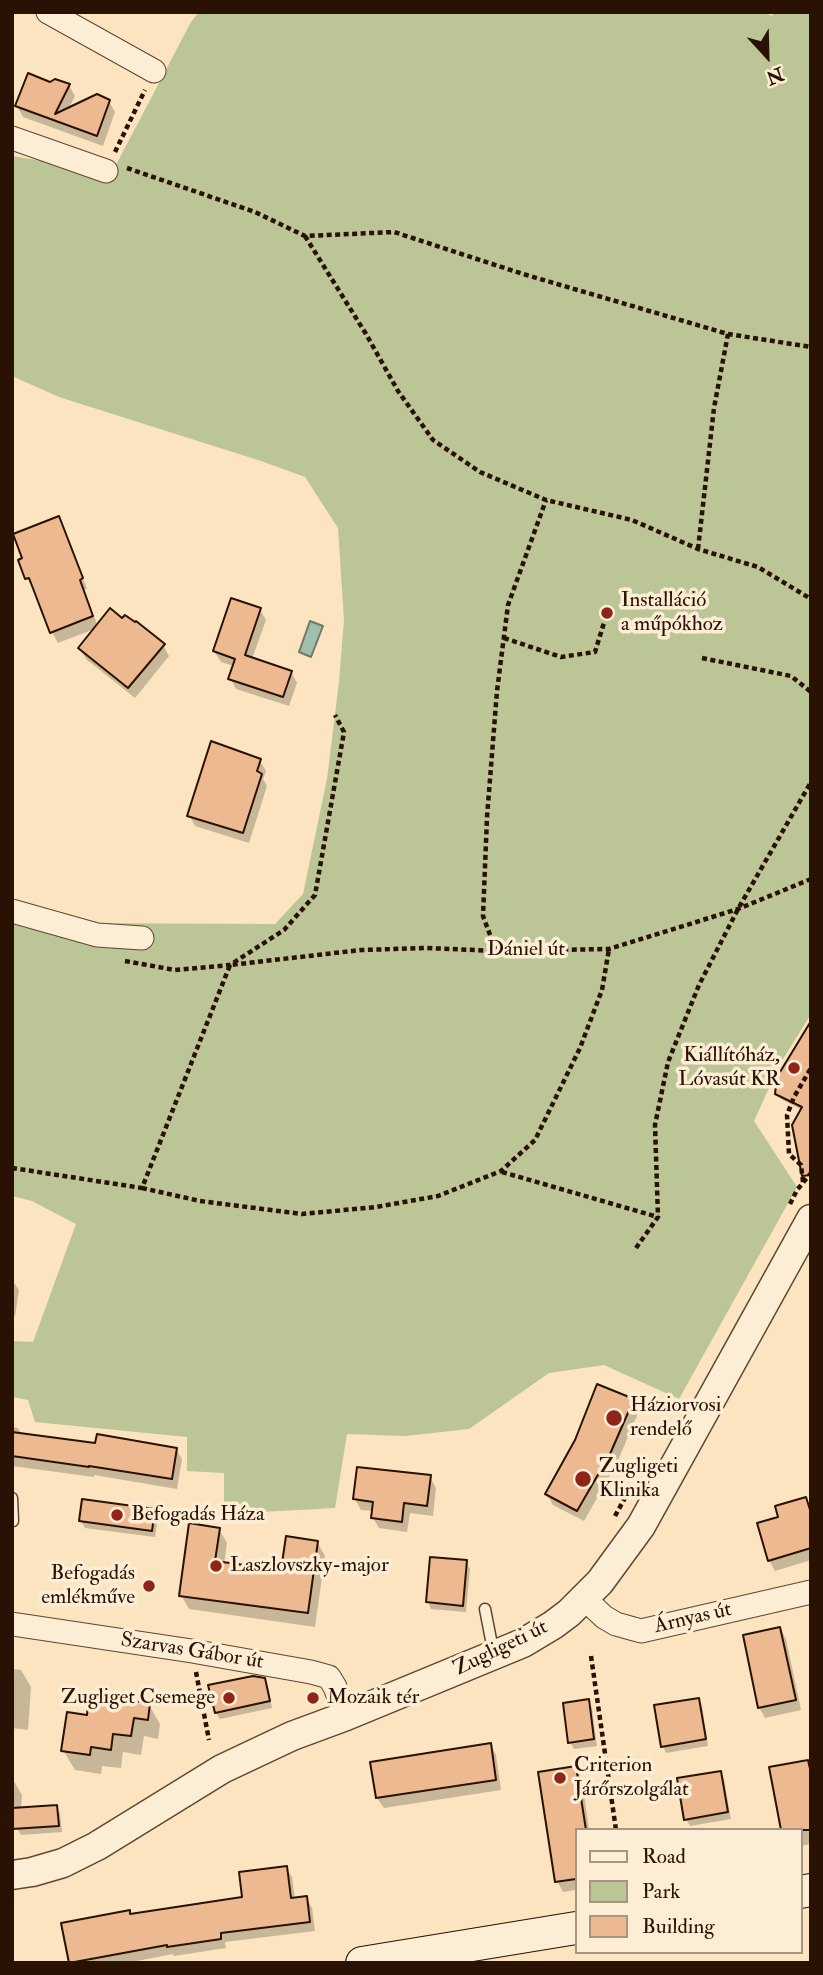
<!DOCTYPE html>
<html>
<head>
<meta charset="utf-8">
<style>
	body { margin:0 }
	#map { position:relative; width:823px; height:1975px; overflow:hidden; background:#fbe4bf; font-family:"IM FELL Double Pica",serif }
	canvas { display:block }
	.frame { position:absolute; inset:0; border:14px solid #291104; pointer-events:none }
	.legend { position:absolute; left:575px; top:1828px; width:228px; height:126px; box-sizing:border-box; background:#fcedd5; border:2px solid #a89581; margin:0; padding:9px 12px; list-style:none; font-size:21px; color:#291104 }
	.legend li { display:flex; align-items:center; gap:14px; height:35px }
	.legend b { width:35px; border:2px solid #a89581 }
	.north { position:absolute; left:732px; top:21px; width:70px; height:70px; -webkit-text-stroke:5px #fcedd5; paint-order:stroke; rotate:158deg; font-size:19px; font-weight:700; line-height:28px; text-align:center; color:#291104 }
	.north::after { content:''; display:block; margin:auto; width:24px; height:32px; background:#291104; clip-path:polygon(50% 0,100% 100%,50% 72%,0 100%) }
</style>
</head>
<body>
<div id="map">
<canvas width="823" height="1975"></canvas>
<div class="frame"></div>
<ul class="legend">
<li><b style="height:9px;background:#fcedd5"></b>Road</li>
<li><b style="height:19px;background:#bbc595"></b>Park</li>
<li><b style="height:19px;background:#ecb991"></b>Building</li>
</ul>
<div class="north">N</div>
</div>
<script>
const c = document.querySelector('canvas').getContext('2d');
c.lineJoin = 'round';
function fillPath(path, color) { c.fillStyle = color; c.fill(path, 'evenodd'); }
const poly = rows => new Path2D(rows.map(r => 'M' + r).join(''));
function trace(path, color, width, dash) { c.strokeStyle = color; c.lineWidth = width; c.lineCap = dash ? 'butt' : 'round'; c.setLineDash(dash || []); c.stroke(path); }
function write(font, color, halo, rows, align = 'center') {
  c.font = font + ' "IM FELL Double Pica",serif'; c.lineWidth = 7; c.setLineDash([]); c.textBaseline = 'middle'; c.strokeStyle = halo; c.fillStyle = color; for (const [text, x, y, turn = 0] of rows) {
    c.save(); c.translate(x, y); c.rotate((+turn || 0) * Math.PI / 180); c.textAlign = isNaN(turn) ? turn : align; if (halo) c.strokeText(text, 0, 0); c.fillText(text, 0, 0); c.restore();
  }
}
fillPath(poly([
	[199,12,763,12,772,16,775,12,811,12,811,1014,780,1064,754,1121,797,1187,679,1399,604,1365,549,1373,469,1429,405,1436,347,1434,335,1508,224,1514,224,1473,187,1471,187,1437,35,1422,28,1400,12,1397,12,1341,33,1342,76,1224,32,1201,12,1196,12,922,29,928,64,923,275,924,303,894,327,779,339,682,344,620,338,528,305,477,261,461,59,397,12,376,12,156,78,167,107,182,191,22]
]), '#bbc595');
const water = poly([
	[310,621,323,626,311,657,299,652,310,621]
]);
fillPath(water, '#a0bfac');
trace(water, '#707969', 2);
fillPath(poly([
	[50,84,69,85,75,96,68,110,109,101,115,112,103,146,23,117,17,106],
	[58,518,64,529,87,589,84,590,98,627,123,620,163,645,169,656,135,698,86,659,80,649,97,628,58,643,52,632,35,588,33,589,27,578],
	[260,610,266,620,252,659,291,672,297,683,289,706,236,689,230,678,234,666,221,662,214,651],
	[260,761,266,771,263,779,267,786,249,843,195,826,189,815],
	[811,1024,802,1110,781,1099,777,1093],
	[12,1280,19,1290,15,1316,12,1315],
	[633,1400,639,1411,616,1465,584,1521,553,1505,547,1494],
	[12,1427,18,1428,22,1435,97,1445,176,1449,182,1459,177,1489,94,1475,94,1477,12,1466],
	[430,1477,436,1488,433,1516,410,1513,407,1532,379,1528,373,1518,374,1511,361,1510,355,1499],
	[805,1500,811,1509,811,1560,775,1571,769,1560,781,1518],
	[154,1511,158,1518,155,1537,85,1528,81,1521],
	[219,1529,227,1543,224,1564,283,1572,317,1542,325,1556,315,1627,189,1609,181,1595],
	[466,1562,470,1569,466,1612,431,1609,428,1602],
	[780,1628,786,1639,801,1710,765,1718,759,1707],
	[12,1669,21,1670,31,1687,28,1730,12,1728],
	[264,1680,268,1687,272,1708,220,1719,216,1713],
	[698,1699,702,1706,708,1746,666,1753,663,1746],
	[588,1701,592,1708,597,1746,574,1749,570,1742],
	[149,1705,160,1724,158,1739,144,1736,141,1755,123,1752,121,1768,102,1766,101,1774,75,1770,63,1750,88,1717],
	[490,1745,496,1755,501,1790,384,1808,377,1798,372,1763],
	[807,1762,811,1768,811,1844,800,1846],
	[576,1768,582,1779,589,1830,576,1830,576,1890,563,1892,557,1881],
	[720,1773,724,1779,731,1819,690,1826,686,1819],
	[12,1778,22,1795,21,1809,56,1807,60,1813,62,1832,21,1835,17,1828,12,1828],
	[286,1868,292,1877,295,1899,306,1898,312,1908,315,1931,225,1942,226,1948,174,1956,173,1954,126,1963,71,1963,63,1924,244,1899]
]), '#0003');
const building = poly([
	[28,73,50,82,55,79,70,84,55,114,97,94,110,100,97,136,15,106,28,73],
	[59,516,83,578,80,580,93,616,50,633,29,578,25,579,18,560,22,558,13,534,59,516],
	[231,598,261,608,245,655,292,671,283,697,228,679,235,659,213,651,231,598],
	[110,608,122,618,125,615,135,622,136,621,165,644,128,688,78,648,110,608],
	[211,741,261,759,257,771,262,774,243,833,187,816,211,741],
	[811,1021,811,1175,802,1176,792,1125,802,1107,775,1094,777,1077,811,1021],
	[597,1384,634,1399,610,1454,577,1511,545,1494,575,1440,597,1384],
	[12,1432,95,1443,97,1434,177,1448,172,1479,89,1466,89,1467,12,1456,12,1432],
	[357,1467,431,1475,427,1506,404,1503,402,1522,371,1518,373,1502,353,1499,357,1467],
	[806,1497,811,1513,811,1548,768,1561,757,1523,778,1517,775,1506,806,1497],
	[82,1499,155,1509,152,1531,79,1521,82,1499],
	[189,1523,220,1528,215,1561,281,1570,286,1536,318,1541,308,1613,179,1596,189,1523],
	[430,1557,467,1560,463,1606,426,1602,430,1557],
	[780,1627,796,1700,758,1708,743,1635,780,1627],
	[253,1676,265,1678,270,1701,215,1713,208,1685,253,1676],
	[95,1696,150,1703,148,1720,134,1718,131,1736,113,1734,111,1750,91,1747,90,1755,61,1751,67,1712,87,1715,88,1704,94,1705,95,1696],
	[699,1698,706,1739,661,1747,654,1705,699,1698],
	[589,1699,594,1739,568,1743,563,1703,589,1699],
	[491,1743,496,1780,376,1798,370,1762,491,1743],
	[808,1760,811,1773,811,1830,781,1830,769,1767,808,1760],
	[576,1766,586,1830,576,1830,576,1879,555,1882,538,1772,576,1766],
	[721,1771,728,1812,684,1820,677,1778,721,1771],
	[57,1805,59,1826,12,1829,12,1808,57,1805],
	[287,1866,291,1898,307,1896,310,1922,221,1933,221,1939,167,1947,167,1945,69,1963,61,1923,130,1910,130,1914,242,1897,239,1872,287,1866]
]);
fillPath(building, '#ecb991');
trace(building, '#291104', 2);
const service = poly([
	[12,1498,13,1521],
	[485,1609,494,1655]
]);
const minor = poly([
	[48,12,154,71],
	[12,138,106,171],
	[12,911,97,935,142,938],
	[584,1598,604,1617,616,1624,641,1631,811,1592],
	[12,1624,192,1651,311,1672,329,1677,335,1687,346,1716]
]);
const tertiary = poly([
	[12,1875,32,1872,63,1863,97,1846,222,1769,292,1736,346,1716,523,1643,553,1625,569,1613,600,1582,641,1526,811,1219]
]);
const secondary = poly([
	[800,1892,811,1890],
	[362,1963,576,1928]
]);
trace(service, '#5e4633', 13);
trace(minor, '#5e4633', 25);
trace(tertiary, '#5e4633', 31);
trace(secondary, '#291104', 34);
trace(poly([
	[115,152,145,90],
	[127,168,255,212,305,236,394,232,523,274,728,334,811,347],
	[305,236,366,334,398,391,433,440,480,472,546,500,632,520,698,549,758,567,811,599],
	[698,549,714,408,728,334],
	[504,638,561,657,595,652,607,613],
	[702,658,791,676,811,692],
	[496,951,483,916,487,817,497,691,508,605,546,500],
	[125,961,175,970,230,965,284,930,315,895,344,732,335,715],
	[12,1168,142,1188,230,965,361,950,427,948,496,951,609,949,738,909,811,879],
	[502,1172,658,1217],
	[803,1182,801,1165,789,1154,787,1115,794,1097,811,1068],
	[142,1188,200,1201,302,1214,376,1207,438,1196,501,1171,535,1140,580,1048,602,990,609,949],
	[790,1204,797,1190,811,1173],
	[636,1248,658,1217,655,1125,668,1062,699,985,738,909,811,782],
	[615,1516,626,1496],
	[591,1656,616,1830],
	[196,1672,209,1740]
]), '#291104', 4.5, [5, 3.5]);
trace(service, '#fcedd5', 10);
trace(minor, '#fcedd5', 23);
trace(tertiary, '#fcedd5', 28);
trace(secondary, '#fcedd5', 32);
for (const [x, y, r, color] of [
	[607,613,7,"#8f2418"],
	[794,1068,7,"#8f2418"],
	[614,1418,9,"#8f2418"],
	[583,1479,9,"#8f2418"],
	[117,1515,7,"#8f2418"],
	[216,1566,7,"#8f2418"],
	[149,1586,7,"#8f2418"],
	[229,1698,7,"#8f2418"],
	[313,1698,7,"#8f2418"],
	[560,1778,7,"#8f2418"]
]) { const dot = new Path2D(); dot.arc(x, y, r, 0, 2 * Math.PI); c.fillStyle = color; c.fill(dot); trace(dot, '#fcedd5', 2.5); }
write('21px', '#291104', '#fcedd5', [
	["Installáció",621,601],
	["a műpókhoz",621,625],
	["Kiállítóház,",780,1056,"right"],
	["Lóvasút KR",780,1080,"right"],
	["Háziorvosi",630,1406],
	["rendelő",630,1430],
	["Zugligeti",599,1467],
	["Klinika",599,1491],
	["Befogadás Háza",131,1515],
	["Laszlovszky-major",230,1566],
	["Befogadás",135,1574,"right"],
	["emlékműve",135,1598,"right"],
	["Zugliget Csemege",215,1698,"right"],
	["Mozaik tér",327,1698],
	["Criterion",574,1766],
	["Járőrszolgálat",574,1790]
], 'left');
write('21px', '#291104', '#fcedd5', [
	["Dániel út",526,950],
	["Árnyas út",693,1619,-13],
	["Zugligeti út",501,1649,-26],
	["Szarvas Gábor út",192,1652,9]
]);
</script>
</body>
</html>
